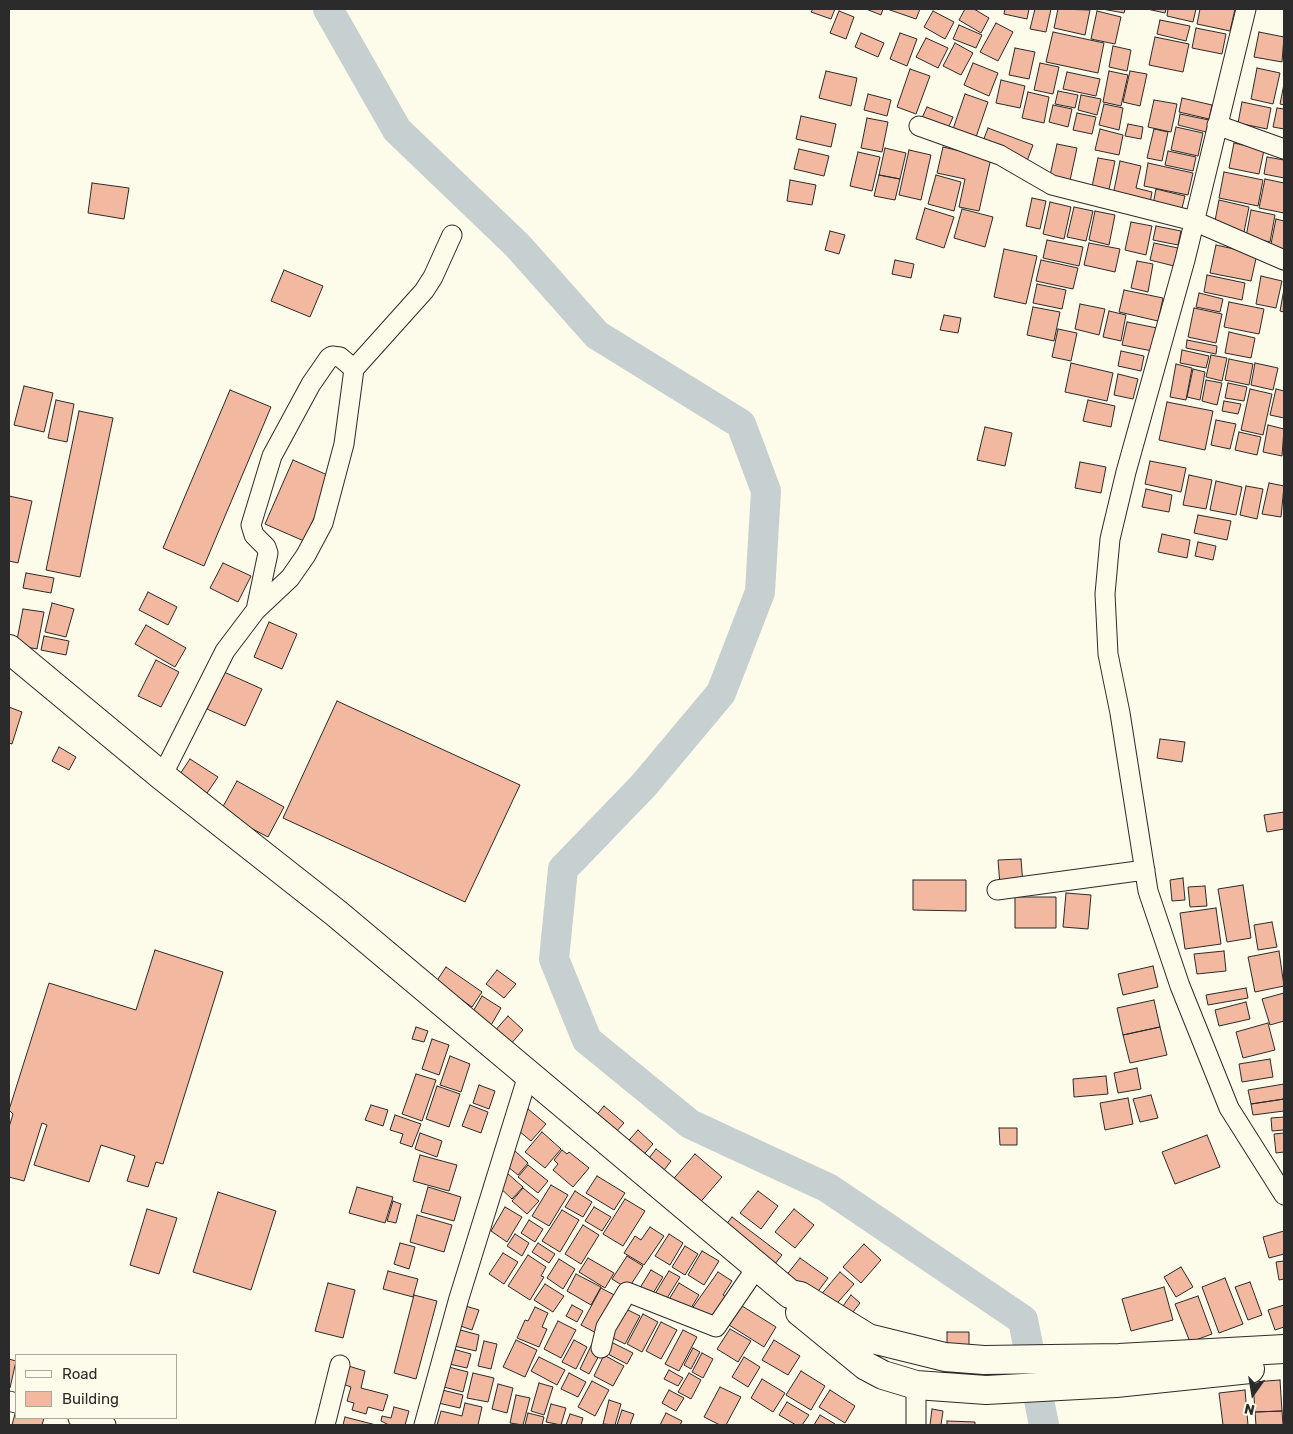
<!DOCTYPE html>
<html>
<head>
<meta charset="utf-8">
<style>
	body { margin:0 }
	#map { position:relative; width:1293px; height:1434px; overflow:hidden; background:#fdfbea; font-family:Rubik,sans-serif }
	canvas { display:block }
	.frame { position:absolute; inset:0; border:10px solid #2b2b2b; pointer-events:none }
	.legend { position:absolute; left:15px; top:1354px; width:162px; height:65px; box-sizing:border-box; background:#fdfbea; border:1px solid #a9a89e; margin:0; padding:6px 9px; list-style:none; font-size:15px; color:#2b2b2b }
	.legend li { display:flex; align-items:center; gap:10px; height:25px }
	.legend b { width:25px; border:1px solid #a9a89e }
	.north { position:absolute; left:1228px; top:1369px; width:50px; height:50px; -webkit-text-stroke:4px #fdfbea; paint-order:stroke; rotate:193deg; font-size:14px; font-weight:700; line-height:20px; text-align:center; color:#2b2b2b }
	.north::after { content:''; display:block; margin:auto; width:18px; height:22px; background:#2b2b2b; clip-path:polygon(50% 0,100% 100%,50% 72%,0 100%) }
</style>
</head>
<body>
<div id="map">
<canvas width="1293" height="1434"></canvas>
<div class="frame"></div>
<ul class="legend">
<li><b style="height:6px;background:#fdfbea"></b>Road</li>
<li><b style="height:14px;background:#f2b8a0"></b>Building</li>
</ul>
<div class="north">N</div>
</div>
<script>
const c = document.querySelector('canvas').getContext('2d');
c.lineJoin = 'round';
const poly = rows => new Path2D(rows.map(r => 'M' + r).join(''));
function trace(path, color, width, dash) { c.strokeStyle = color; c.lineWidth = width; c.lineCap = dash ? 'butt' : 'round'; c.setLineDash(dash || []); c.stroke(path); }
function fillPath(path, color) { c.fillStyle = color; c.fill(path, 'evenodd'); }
trace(poly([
	[328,9,397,130,518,246,597,335,741,424,766,491,760,592,721,693,644,785,563,869,554,959,587,1040,690,1124,828,1188,1023,1320,1044,1425]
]), '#c7d0d0', 30);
const building = poly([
	[813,9,835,9,831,19,811,12,813,9],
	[866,9,883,9,881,15,866,9],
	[887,9,920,9,916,19,887,9],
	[965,9,974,9,989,18,981,33,959,20,965,9],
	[1005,9,1029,9,1027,19,1004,14,1005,9],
	[1035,9,1051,9,1046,32,1030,29,1035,9],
	[1058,9,1090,10,1085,35,1054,28,1058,9],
	[1102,9,1125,9,1124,13,1102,9],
	[1147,9,1166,9,1165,13,1147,9],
	[1168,9,1196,9,1193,22,1167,16,1168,9],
	[1200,9,1235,9,1230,31,1197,24,1200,9],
	[839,11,854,17,846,39,830,33,839,11],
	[933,11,954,22,945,39,924,27,933,11],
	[1097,11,1121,17,1115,44,1091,39,1097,11],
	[1160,20,1190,26,1186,41,1157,34,1160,20],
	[996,23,1013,32,998,61,980,52,996,23],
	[959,25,982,35,976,48,953,39,959,25],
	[1196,28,1226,34,1222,54,1192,48,1196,28],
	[1053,32,1104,43,1098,73,1046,62,1053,32],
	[1259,32,1284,37,1282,62,1254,57,1259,32],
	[861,33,884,43,878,57,855,47,861,33],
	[900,33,917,39,907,66,890,59,900,33],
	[1155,37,1189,44,1183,72,1149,65,1155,37],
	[926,38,948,48,938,68,916,57,926,38],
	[955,43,973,53,961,75,943,66,955,43],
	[1113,46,1131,50,1127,71,1109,67,1113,46],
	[1015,48,1035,52,1029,79,1009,75,1015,48],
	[973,63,998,73,989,96,964,85,973,63],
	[1040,63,1059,67,1053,94,1034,90,1040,63],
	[1257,68,1280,73,1273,104,1251,99,1257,68],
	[910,69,930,76,916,114,897,107,910,69],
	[826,71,857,78,851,106,819,98,826,71],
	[1109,71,1128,75,1121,106,1103,102,1109,71],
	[1130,71,1147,74,1140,106,1123,102,1130,71],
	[1067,72,1100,79,1096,96,1063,89,1067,72],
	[1001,80,1025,86,1020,108,996,103,1001,80],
	[1284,84,1284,105,1280,104,1284,84],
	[1058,91,1078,95,1075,108,1055,104,1058,91],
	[1028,92,1049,97,1044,123,1022,118,1028,92],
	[868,94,891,100,887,116,864,110,868,94],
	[965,94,988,102,975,140,952,132,965,94],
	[1081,95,1101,99,1097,115,1078,110,1081,95],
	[1182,98,1212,105,1209,119,1179,112,1182,98],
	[1154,100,1177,104,1171,132,1148,127,1154,100],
	[1242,102,1271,108,1267,129,1238,123,1242,102],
	[1104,104,1123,108,1119,130,1099,125,1104,104],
	[1053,105,1072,109,1068,127,1049,122,1053,105],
	[927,107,953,117,947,131,921,120,927,107],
	[1277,108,1284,109,1284,129,1273,127,1277,108],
	[1077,113,1096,117,1092,134,1073,130,1077,113],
	[1180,114,1209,120,1206,132,1178,125,1180,114],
	[801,116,836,124,831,147,796,139,801,116],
	[867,118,888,122,882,152,861,148,867,118],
	[1128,124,1143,127,1141,139,1125,136,1128,124],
	[1176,127,1203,133,1198,156,1171,150,1176,127],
	[988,128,1033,145,1027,161,982,144,988,128],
	[1100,129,1123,135,1119,155,1095,150,1100,129],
	[1154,129,1168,132,1162,161,1147,158,1154,129],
	[1234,143,1264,150,1259,174,1229,168,1234,143],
	[1057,144,1077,148,1069,185,1049,180,1057,144],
	[943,147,991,158,979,211,959,207,965,179,937,173,943,147],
	[885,148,906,153,900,179,879,175,885,148],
	[799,149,829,156,824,176,794,169,799,149],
	[909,150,931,155,921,200,899,195,909,150],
	[1168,151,1196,157,1193,171,1165,165,1168,151],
	[858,152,880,157,872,191,850,186,858,152],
	[1267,157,1284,160,1284,178,1264,174,1267,157],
	[1098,158,1115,161,1107,199,1090,196,1098,158],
	[1120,161,1141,166,1136,188,1152,192,1149,208,1112,200,1120,161],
	[1148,163,1193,173,1188,195,1144,186,1148,163],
	[1224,172,1263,180,1258,206,1219,198,1224,172],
	[879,175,900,179,895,200,874,196,879,175],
	[936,175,961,182,954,211,928,204,936,175],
	[1265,179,1284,183,1284,213,1259,208,1265,179],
	[790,180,816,185,812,205,787,201,790,180],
	[92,183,129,188,124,219,88,213,92,183],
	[1156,189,1185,196,1180,216,1152,210,1156,189],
	[1032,198,1046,201,1040,229,1026,226,1032,198],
	[1219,200,1249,207,1244,232,1214,226,1219,200],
	[1050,202,1071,207,1064,239,1043,234,1050,202],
	[1074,207,1093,211,1086,241,1067,237,1074,207],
	[925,208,954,217,944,248,916,239,925,208],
	[962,209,993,217,985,247,954,238,962,209],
	[1251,210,1275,215,1270,242,1246,237,1251,210],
	[1095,211,1115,215,1109,245,1089,240,1095,211],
	[1276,219,1284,221,1284,252,1270,249,1276,219],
	[1131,222,1152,226,1146,255,1125,250,1131,222],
	[1156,226,1181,231,1178,245,1153,240,1156,226],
	[830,231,845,235,839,254,825,250,830,231],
	[1047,240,1083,247,1079,266,1043,258,1047,240],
	[1089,243,1120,249,1115,272,1084,265,1089,243],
	[1154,243,1178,248,1174,266,1150,260,1154,243],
	[1216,245,1257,254,1251,281,1210,273,1216,245],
	[1004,249,1037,256,1026,304,994,297,1004,249],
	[895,260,914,264,911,278,892,274,895,260],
	[1041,260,1078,268,1073,289,1036,281,1041,260],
	[1137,261,1153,264,1148,292,1131,288,1137,261],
	[284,270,323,286,310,317,271,301,284,270],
	[1207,275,1245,283,1242,300,1204,292,1207,275],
	[1261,276,1282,281,1276,308,1256,304,1261,276],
	[1037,284,1066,290,1062,309,1033,303,1037,284],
	[1284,289,1284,312,1280,311,1284,289],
	[1124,290,1163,298,1158,321,1119,312,1124,290],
	[1199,293,1223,299,1220,312,1196,307,1199,293],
	[1229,302,1264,309,1259,334,1224,327,1229,302],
	[1080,304,1105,309,1099,335,1075,329,1080,304],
	[1033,307,1060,312,1054,341,1027,335,1033,307],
	[1194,308,1222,314,1216,343,1188,337,1194,308],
	[1109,311,1126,315,1121,341,1103,337,1109,311],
	[944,315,961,318,958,333,940,330,944,315],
	[1127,322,1157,328,1152,351,1122,345,1127,322],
	[1058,329,1077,333,1071,361,1052,357,1058,329],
	[1229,332,1255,338,1251,358,1225,353,1229,332],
	[1187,340,1217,346,1216,354,1186,348,1187,340],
	[1182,350,1209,356,1206,368,1180,363,1182,350],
	[1121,351,1144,356,1141,371,1118,366,1121,351],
	[1211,355,1227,358,1222,381,1206,377,1211,355],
	[1229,359,1253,364,1249,385,1225,380,1229,359],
	[1071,363,1113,373,1107,401,1065,392,1071,363],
	[1255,363,1278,368,1273,390,1251,385,1255,363],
	[1176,364,1192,368,1186,400,1170,397,1176,364],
	[1193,369,1205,372,1200,400,1187,397,1193,369],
	[1118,374,1138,379,1133,399,1114,395,1118,374],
	[1206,380,1222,383,1217,405,1202,401,1206,380],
	[1228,383,1247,387,1244,401,1225,398,1228,383],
	[24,386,53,393,44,432,14,425,24,386],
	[1250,389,1272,394,1263,435,1241,430,1250,389],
	[1276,389,1284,391,1284,418,1270,415,1276,389],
	[230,390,271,407,204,566,163,548,230,390],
	[56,400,74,404,67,442,48,438,56,400],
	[1088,400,1115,406,1111,427,1083,421,1088,400],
	[1224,401,1241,404,1238,414,1222,411,1224,401],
	[1167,402,1213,411,1205,450,1159,440,1167,402],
	[79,411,113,418,80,577,46,570,79,411],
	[1216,420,1236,424,1230,449,1211,445,1216,420],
	[1268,425,1284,429,1282,456,1263,452,1268,425],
	[985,427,1012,433,1005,466,977,460,985,427],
	[1239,432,1261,437,1257,455,1235,450,1239,432],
	[293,460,332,477,304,541,265,524,293,460],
	[1150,461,1186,468,1181,492,1145,484,1150,461],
	[1080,462,1106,467,1101,493,1075,488,1080,462],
	[1189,475,1212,480,1206,509,1183,505,1189,475],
	[1216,481,1242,487,1236,515,1210,510,1216,481],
	[1269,483,1284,486,1281,517,1262,514,1269,483],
	[1246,486,1263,489,1257,519,1240,515,1246,486],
	[1146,489,1172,495,1169,512,1142,507,1146,489],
	[9,496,32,501,18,563,9,561,9,496],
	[1198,515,1231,521,1227,540,1194,533,1198,515],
	[1162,534,1190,540,1187,558,1158,552,1162,534],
	[1198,542,1216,546,1213,560,1195,556,1198,542],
	[223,563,251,576,238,602,210,588,223,563],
	[26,573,54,578,51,593,23,588,26,573],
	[148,592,177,607,168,625,139,610,148,592],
	[52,603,74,609,66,637,45,632,52,603],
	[23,609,44,612,37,649,16,645,23,609],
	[269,622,297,634,282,669,254,657,269,622],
	[146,625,186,648,175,667,135,644,146,625],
	[44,636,69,641,66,655,41,650,44,636],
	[156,660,179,672,161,707,138,696,156,660],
	[224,672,262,689,245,726,207,709,224,672],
	[337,701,520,785,465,902,283,818,337,701],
	[9,707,22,712,12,744,9,743,9,707],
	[1160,739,1185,742,1182,762,1157,758,1160,739],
	[59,747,76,757,69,770,52,761,59,747],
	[190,759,218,777,203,799,176,780,190,759],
	[237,781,284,807,268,837,220,812,237,781],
	[1284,812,1284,829,1267,832,1264,815,1284,812],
	[1021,859,1023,884,1000,885,998,860,1021,859],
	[1183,878,1185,900,1172,901,1170,880,1183,878],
	[913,880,966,880,966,911,913,910,913,880],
	[1243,885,1251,938,1227,942,1218,889,1243,885],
	[1205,886,1207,906,1190,907,1188,887,1205,886],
	[1066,893,1091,895,1088,929,1063,927,1066,893],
	[1015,897,1056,897,1056,928,1015,928,1015,897],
	[1216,908,1221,944,1185,949,1180,913,1216,908],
	[1272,922,1277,947,1258,950,1254,925,1272,922],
	[155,950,223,972,163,1164,156,1162,148,1187,127,1181,135,1156,101,1145,89,1182,34,1165,47,1125,42,1123,24,1181,9,1177,9,1127,13,1114,9,1110,49,983,136,1010,155,950],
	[1224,951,1226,971,1197,974,1194,954,1224,951],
	[1279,951,1284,986,1255,992,1248,957,1279,951],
	[1153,966,1158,987,1123,995,1118,974,1153,966],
	[446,967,482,992,472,1007,436,982,446,967],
	[497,970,516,984,504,998,486,984,497,970],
	[1246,988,1248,998,1208,1005,1206,995,1246,988],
	[1284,993,1284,1021,1270,1025,1262,999,1284,993],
	[482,996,501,1008,490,1027,471,1015,482,996],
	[1154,1000,1160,1027,1123,1035,1117,1008,1154,1000],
	[1246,1002,1250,1019,1219,1026,1215,1010,1246,1002],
	[508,1016,523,1030,509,1046,493,1033,508,1016],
	[1268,1023,1275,1050,1243,1058,1236,1032,1268,1023],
	[416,1027,428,1031,424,1042,412,1039,416,1027],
	[1160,1027,1167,1055,1130,1063,1123,1035,1160,1027],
	[432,1039,449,1045,439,1075,422,1069,432,1039],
	[450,1056,470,1064,461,1092,440,1085,450,1056],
	[1270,1059,1273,1077,1242,1082,1239,1064,1270,1059],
	[1137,1068,1141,1089,1118,1093,1114,1073,1137,1068],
	[416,1074,436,1080,422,1121,402,1114,416,1074],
	[1106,1076,1108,1094,1074,1097,1073,1079,1106,1076],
	[1284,1084,1284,1099,1251,1104,1248,1090,1284,1084],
	[479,1085,495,1091,489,1109,473,1103,479,1085],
	[437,1086,460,1094,449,1127,426,1119,437,1086],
	[1151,1095,1158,1118,1140,1122,1133,1099,1151,1095],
	[1128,1098,1133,1124,1105,1130,1100,1103,1128,1098],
	[1284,1099,1284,1111,1253,1115,1251,1104,1284,1099],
	[371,1105,388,1110,383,1126,365,1120,371,1105],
	[470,1105,488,1112,481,1133,462,1126,470,1105],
	[604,1106,624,1123,614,1134,594,1118,604,1106],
	[528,1109,546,1124,531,1141,513,1126,528,1109],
	[395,1115,421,1124,412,1147,400,1143,403,1134,390,1130,395,1115],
	[1284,1117,1284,1130,1272,1131,1271,1118,1284,1117],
	[999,1128,1017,1128,1017,1145,1000,1145,999,1128],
	[638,1130,653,1144,638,1161,623,1147,638,1130],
	[542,1132,561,1149,545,1168,525,1152,542,1132],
	[420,1133,442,1141,437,1157,415,1149,420,1133],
	[1284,1133,1284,1152,1276,1153,1274,1134,1284,1133],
	[1207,1135,1220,1167,1175,1184,1162,1152,1207,1135],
	[656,1149,671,1161,658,1178,643,1166,656,1149],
	[514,1150,528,1163,518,1175,503,1163,514,1150],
	[562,1150,567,1154,569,1152,589,1168,573,1187,553,1170,558,1164,554,1160,562,1150],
	[695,1154,722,1177,697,1206,669,1184,695,1154],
	[420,1155,457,1165,449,1191,413,1181,420,1155],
	[528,1165,548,1181,538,1193,518,1177,528,1165],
	[507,1173,523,1187,512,1199,497,1185,507,1173],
	[597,1176,625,1193,614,1210,586,1193,597,1176],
	[551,1185,568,1195,549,1226,532,1216,551,1185],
	[357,1187,393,1197,385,1223,349,1213,357,1187],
	[428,1187,461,1197,454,1221,421,1212,428,1187],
	[523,1188,539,1201,527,1214,512,1201,523,1188],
	[575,1191,592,1202,583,1217,565,1207,575,1191],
	[758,1191,778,1206,761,1229,740,1213,758,1191],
	[218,1192,276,1211,251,1290,193,1272,218,1192],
	[625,1199,645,1211,623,1246,603,1234,625,1199],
	[393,1201,401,1204,396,1223,387,1221,393,1201],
	[505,1207,522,1217,507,1242,491,1231,505,1207],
	[594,1207,611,1217,602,1231,585,1221,594,1207],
	[147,1209,177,1218,159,1274,130,1265,147,1209],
	[794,1209,814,1225,795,1248,775,1232,794,1209],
	[562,1210,579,1220,560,1252,542,1241,562,1210],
	[417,1215,452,1225,444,1252,410,1242,417,1215],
	[732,1217,782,1255,771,1269,721,1231,732,1217],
	[529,1220,543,1229,535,1242,521,1233,529,1220],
	[583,1225,599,1235,581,1264,565,1254,583,1225],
	[650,1227,664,1236,644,1265,624,1253,635,1236,641,1240,650,1227],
	[1284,1231,1284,1254,1269,1258,1263,1237,1284,1231],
	[515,1234,529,1243,522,1256,507,1246,515,1234],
	[669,1234,683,1243,670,1265,655,1256,669,1234],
	[400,1243,415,1247,409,1269,394,1264,400,1243],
	[538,1243,555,1254,549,1263,532,1252,538,1243],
	[864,1244,881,1260,861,1283,843,1267,864,1244],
	[685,1246,698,1254,685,1275,672,1267,685,1246],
	[702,1251,719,1261,704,1285,688,1275,702,1251],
	[503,1253,518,1262,504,1284,489,1274,503,1253],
	[528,1255,546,1267,541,1276,544,1277,530,1300,508,1286,528,1255],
	[627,1256,643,1266,628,1289,612,1279,627,1256],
	[588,1258,614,1273,605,1288,579,1272,588,1258],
	[800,1258,828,1278,813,1298,785,1277,800,1258],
	[559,1259,575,1269,563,1289,547,1278,559,1259],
	[1284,1261,1284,1279,1279,1280,1276,1262,1284,1261],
	[1181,1267,1193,1287,1176,1297,1164,1277,1181,1267],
	[651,1270,663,1277,650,1298,638,1291,651,1270],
	[388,1271,418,1279,413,1297,383,1289,388,1271],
	[669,1271,680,1277,664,1303,653,1297,669,1271],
	[718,1272,732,1281,723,1295,732,1301,717,1326,691,1310,718,1272],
	[840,1272,854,1284,832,1309,819,1297,840,1272],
	[576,1274,601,1287,591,1305,567,1291,576,1274],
	[1225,1278,1243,1324,1219,1333,1202,1287,1225,1278],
	[1250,1282,1262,1315,1248,1320,1235,1287,1250,1282],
	[328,1283,355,1290,343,1338,315,1331,328,1283],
	[679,1283,699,1295,688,1313,668,1301,679,1283],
	[545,1284,564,1296,553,1312,534,1300,545,1284],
	[1164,1287,1173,1320,1131,1331,1122,1299,1164,1287],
	[601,1288,620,1298,600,1335,581,1325,601,1288],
	[414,1295,437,1301,416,1379,394,1373,414,1295],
	[851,1295,860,1303,849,1317,840,1310,851,1295],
	[1198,1296,1212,1334,1190,1342,1175,1304,1198,1296],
	[462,1305,479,1310,472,1330,455,1324,462,1305],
	[572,1305,583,1311,577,1322,566,1316,572,1305],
	[1284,1305,1284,1327,1275,1330,1268,1310,1284,1305],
	[742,1306,776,1327,764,1347,729,1325,742,1306],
	[535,1307,548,1313,542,1327,547,1329,539,1347,517,1338,525,1320,528,1321,535,1307],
	[624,1308,640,1316,625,1344,609,1336,624,1308],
	[643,1314,658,1322,642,1352,627,1344,643,1314],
	[558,1321,576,1330,561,1358,544,1349,558,1321],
	[661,1322,677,1330,661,1359,646,1351,661,1322],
	[453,1328,479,1335,476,1351,450,1345,453,1328],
	[730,1329,751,1341,738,1362,717,1349,730,1329],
	[683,1330,697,1337,679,1371,665,1364,683,1330],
	[947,1332,969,1332,969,1351,947,1350,947,1332],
	[516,1340,537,1350,525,1377,503,1367,516,1340],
	[574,1340,587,1347,576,1369,562,1362,574,1340],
	[774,1340,800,1356,788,1375,762,1360,774,1340],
	[484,1341,497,1344,491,1369,478,1366,484,1341],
	[611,1342,633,1353,627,1364,606,1353,611,1342],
	[591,1346,601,1352,589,1374,580,1369,591,1346],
	[693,1348,700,1352,691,1369,684,1365,693,1348],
	[453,1349,471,1354,467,1368,449,1364,453,1349],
	[702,1353,713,1359,703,1378,692,1372,702,1353],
	[604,1355,624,1366,613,1386,594,1376,604,1355],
	[539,1357,565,1370,557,1385,531,1371,539,1357],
	[744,1357,760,1367,748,1387,732,1377,744,1357],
	[9,1359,16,1361,10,1388,9,1388,9,1359],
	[345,1365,365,1371,361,1388,388,1395,383,1411,368,1407,366,1414,352,1410,354,1403,347,1401,351,1387,340,1383,345,1365],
	[445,1366,468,1372,463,1392,440,1386,445,1366],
	[669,1370,683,1378,678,1386,664,1379,669,1370],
	[801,1371,825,1386,811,1410,786,1395,801,1371],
	[473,1373,494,1378,488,1402,467,1398,473,1373],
	[569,1373,586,1382,578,1397,561,1389,569,1373],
	[689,1373,701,1380,691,1399,678,1392,689,1373],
	[762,1379,785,1393,773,1412,751,1398,762,1379],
	[1280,1380,1282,1411,1255,1412,1253,1382,1280,1380],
	[592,1381,609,1390,595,1416,578,1407,592,1381],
	[539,1383,553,1387,544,1415,531,1411,539,1383],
	[498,1384,513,1388,507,1413,492,1409,498,1384],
	[720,1387,741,1397,726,1425,720,1425,704,1417,720,1387],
	[438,1389,463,1395,460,1408,434,1402,438,1389],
	[669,1390,684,1398,676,1411,662,1403,669,1390],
	[830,1390,855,1406,845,1423,819,1407,830,1390],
	[1245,1390,1248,1425,1223,1425,1219,1393,1245,1390],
	[516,1395,530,1398,523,1425,510,1423,516,1395],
	[609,1400,621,1404,615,1425,603,1424,609,1400],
	[787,1402,809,1415,802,1425,796,1425,779,1415,787,1402],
	[465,1403,482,1407,478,1425,437,1425,441,1411,462,1416,465,1403],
	[551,1404,566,1408,561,1425,546,1422,551,1404],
	[394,1407,409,1411,405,1425,389,1425,381,1421,382,1416,391,1418,394,1407],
	[932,1409,943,1411,941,1425,930,1425,932,1409],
	[16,1410,16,1418,44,1418,42,1425,12,1425,16,1410],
	[622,1410,634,1414,630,1425,617,1425,622,1410],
	[1282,1411,1283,1425,1256,1425,1255,1412,1282,1411],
	[528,1413,544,1417,542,1425,525,1425,528,1413],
	[666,1413,682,1421,680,1425,660,1425,666,1413],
	[570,1414,583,1418,581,1425,566,1425,570,1414],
	[820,1415,835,1424,835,1425,814,1425,820,1415],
	[345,1417,376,1425,343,1425,345,1417],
	[947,1421,975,1422,975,1425,947,1425,947,1421]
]);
fillPath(building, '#f2b8a0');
trace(building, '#2b2b2b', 1);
const minor = poly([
	[1246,9,1185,260,1126,472,1110,539,1105,594,1108,654,1120,713,1148,891,1180,986,1229,1108,1284,1195],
	[1217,125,1284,149],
	[919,126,1000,155,1052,185,1194,221,1284,260],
	[256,610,268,553,266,547,254,535,251,525,272,456,311,384,329,358,332,356,340,357,354,369],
	[162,776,225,651,256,610,290,578,306,555,323,523,344,444,354,369,424,291,433,277,452,235],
	[997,890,1145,870],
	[601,1348,606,1327,627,1292,716,1327,757,1267],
	[916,1385,916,1425],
	[9,1401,16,1403],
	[78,1418,106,1425],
	[325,1425,340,1365],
	[424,1425,459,1298,528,1075]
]);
const highway = poly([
	[9,649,162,776,336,913,790,1294,800,1296,868,1338,945,1357,984,1360,1119,1358,1284,1349],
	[800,1312,866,1366,883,1375,916,1385,986,1390,1116,1383,1250,1369]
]);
trace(minor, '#2b2b2b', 21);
trace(highway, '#2b2b2b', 30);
trace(minor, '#fdfbea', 19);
trace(highway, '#fdfbea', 28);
</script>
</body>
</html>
